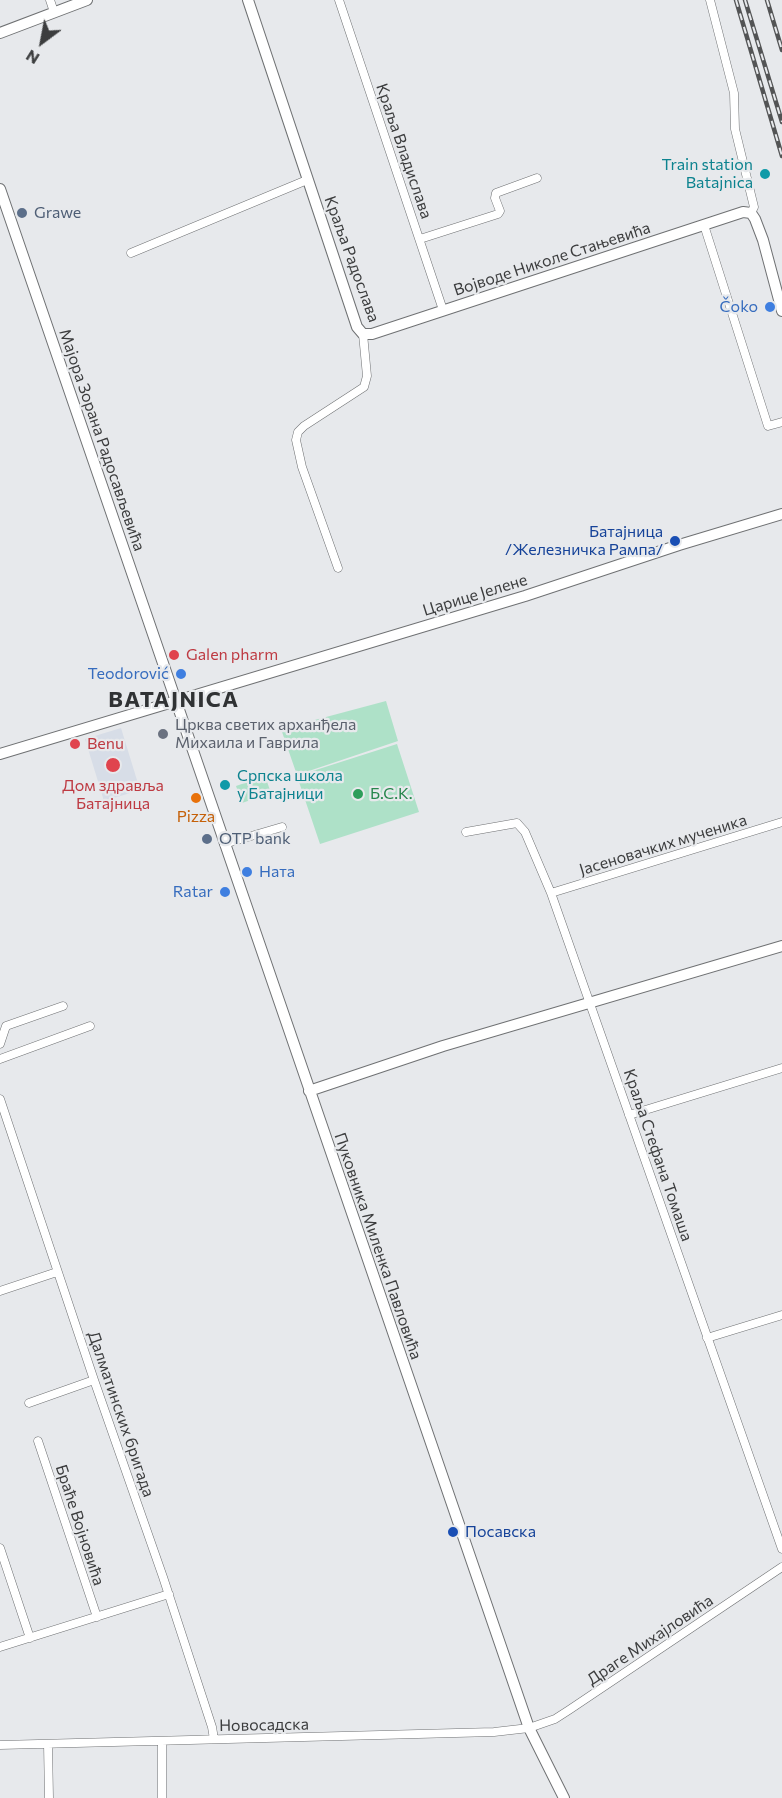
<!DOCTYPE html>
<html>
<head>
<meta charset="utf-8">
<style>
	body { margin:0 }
	#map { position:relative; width:782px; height:1798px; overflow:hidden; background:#e7e9ec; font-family:Commissioner,sans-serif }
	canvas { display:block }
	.north { position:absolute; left:12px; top:12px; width:60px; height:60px; -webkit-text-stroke:4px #e7e9ec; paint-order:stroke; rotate:212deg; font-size:16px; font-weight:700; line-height:24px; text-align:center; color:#3c3d3e }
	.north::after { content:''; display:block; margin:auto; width:21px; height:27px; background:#3c3d3e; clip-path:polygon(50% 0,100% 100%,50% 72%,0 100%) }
</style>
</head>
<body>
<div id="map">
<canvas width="782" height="1798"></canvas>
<div class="north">N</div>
</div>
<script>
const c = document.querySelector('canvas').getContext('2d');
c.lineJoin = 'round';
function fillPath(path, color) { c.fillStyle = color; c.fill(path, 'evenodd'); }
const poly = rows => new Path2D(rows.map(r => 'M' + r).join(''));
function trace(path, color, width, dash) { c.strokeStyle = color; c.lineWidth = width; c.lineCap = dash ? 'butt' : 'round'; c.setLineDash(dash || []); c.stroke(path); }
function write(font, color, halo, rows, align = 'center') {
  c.font = font + ' Commissioner,sans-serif'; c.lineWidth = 4.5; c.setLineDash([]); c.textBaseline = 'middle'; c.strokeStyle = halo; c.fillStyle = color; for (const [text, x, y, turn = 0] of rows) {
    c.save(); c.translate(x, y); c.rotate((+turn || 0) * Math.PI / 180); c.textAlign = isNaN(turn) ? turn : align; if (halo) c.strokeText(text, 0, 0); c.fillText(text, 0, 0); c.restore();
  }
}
fillPath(poly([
	[121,728,140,790,104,801,85,739]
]), '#d7dde7');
fillPath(poly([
	[386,701,398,741,297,775,281,729],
	[397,744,419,812,320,844,297,776],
	[265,776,271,793,242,803,236,786]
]), '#aee1c8');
const street = poly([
	[50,0,54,12],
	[339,0,443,310],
	[710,0,734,93,735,129,754,207,751,213],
	[704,225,768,426,782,422],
	[420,239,498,214,500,211,495,198,496,193,537,178],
	[131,253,307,180],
	[338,568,302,467,296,440,298,432,304,426,364,387,367,376,363,334],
	[466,832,517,823,525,832,551,893,782,1549],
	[224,844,282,827],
	[551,893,782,822],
	[0,1044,6,1026,63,1006],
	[0,1059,90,1026],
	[0,1099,94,1380,163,1577,212,1727,214,1739],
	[629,1115,782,1068],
	[0,1291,57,1272],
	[707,1338,782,1315],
	[29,1403,94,1380],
	[38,1441,97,1617],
	[0,1548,30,1638],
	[0,1647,169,1594],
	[162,1741,162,1798],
	[48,1744,49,1798],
	[0,1745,494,1732,529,1728,555,1719,569,1710,782,1567]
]);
const secondary = poly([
	[248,0,357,327,363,334,372,334,743,212,751,213,755,219,763,240,782,311],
	[0,33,87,0],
	[0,189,529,1728,564,1798],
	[0,754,525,596,679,545,782,514],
	[309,1091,443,1046,782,946]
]);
trace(street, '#6f7173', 9);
trace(secondary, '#6f7173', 12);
trace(street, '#fff', 8);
trace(secondary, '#fff', 10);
const rail = poly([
	[736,0,782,156],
	[745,0,782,122],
	[767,0,782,50]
]);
trace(rail, '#535455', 4.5);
trace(rail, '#e7e9ec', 2, [7]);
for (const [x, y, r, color] of [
	[765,174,6,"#0f9aa8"],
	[22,213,6,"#5c6f8a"],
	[770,307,6,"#3f7fe0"],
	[675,541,6,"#1a4fb4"],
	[174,655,6,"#e0444e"],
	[181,674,6,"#3f7fe0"],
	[163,734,6,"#6b7280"],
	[75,744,6,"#e0444e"],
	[113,765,8,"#e0444e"],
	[225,785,6,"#0f9aa8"],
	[358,794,6,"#2e9e5b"],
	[196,798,6,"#e8710a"],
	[207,839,6,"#5c6f8a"],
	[247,872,6,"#3f7fe0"],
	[225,892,6,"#3f7fe0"],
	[453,1532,6,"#1a4fb4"]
]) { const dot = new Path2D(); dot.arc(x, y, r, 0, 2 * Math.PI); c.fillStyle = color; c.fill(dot); trace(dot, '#e7e9ec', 2); }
write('16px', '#3c3d3e', '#e7e9ec', [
	["Краља Владислава",404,151,71],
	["Краља Радослава",352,259,70],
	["Војводе Николе Стањевића",552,259,-18],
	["Мајора Зорана Радосављевића",102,440,71],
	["Царице Јелене",475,595,-17],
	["Јасеновачких мученика",663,845,-17],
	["Краља Стефана Томаша",658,1155,71],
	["Пуковника Миленка Павловића",378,1246,71],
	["Далматинских бригада",121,1414,71],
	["Браће Војновића",80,1525,72],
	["Драге Михајловића",650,1640,-34],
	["Новосадска",264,1725,-1]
]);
write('16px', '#0d838f', '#e7e9ec', [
	["Train station",753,165],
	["Batajnica",753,183],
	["Српска школа",237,776,"left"],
	["у Батајници",237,794,"left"]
], 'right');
write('16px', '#4e5e75', '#e7e9ec', [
	["Grawe",34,213],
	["OTP bank",219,839]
], 'left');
write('16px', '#366cbe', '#e7e9ec', [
	["Čoko",758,307],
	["Teodorović",169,674],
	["Ната",259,872,"left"],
	["Ratar",213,892]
], 'right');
write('16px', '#164399', '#e7e9ec', [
	["Батајница",663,532],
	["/Железничка Рампа/",663,550],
	["Посавска",465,1532,"left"]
], 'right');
write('16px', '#be3a42', '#e7e9ec', [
	["Galen pharm",186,655],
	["Benu",87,744],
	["Дом здравља",113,786,"center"],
	["Батајница",113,804,"center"]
], 'left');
write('16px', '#5b616d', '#e7e9ec', [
	["Црква светих арханђела",175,725],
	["Михаила и Гаврила",175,743]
], 'left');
write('16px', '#27864d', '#e7e9ec', [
	["Б.С.К.",370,794]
], 'left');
write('16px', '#c56008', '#e7e9ec', [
	["Pizza",196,817]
]);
c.letterSpacing = '1.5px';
write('bold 22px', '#303234', '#e7e9ec', [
	["BATAJNICA",174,700]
]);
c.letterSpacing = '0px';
</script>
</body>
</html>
